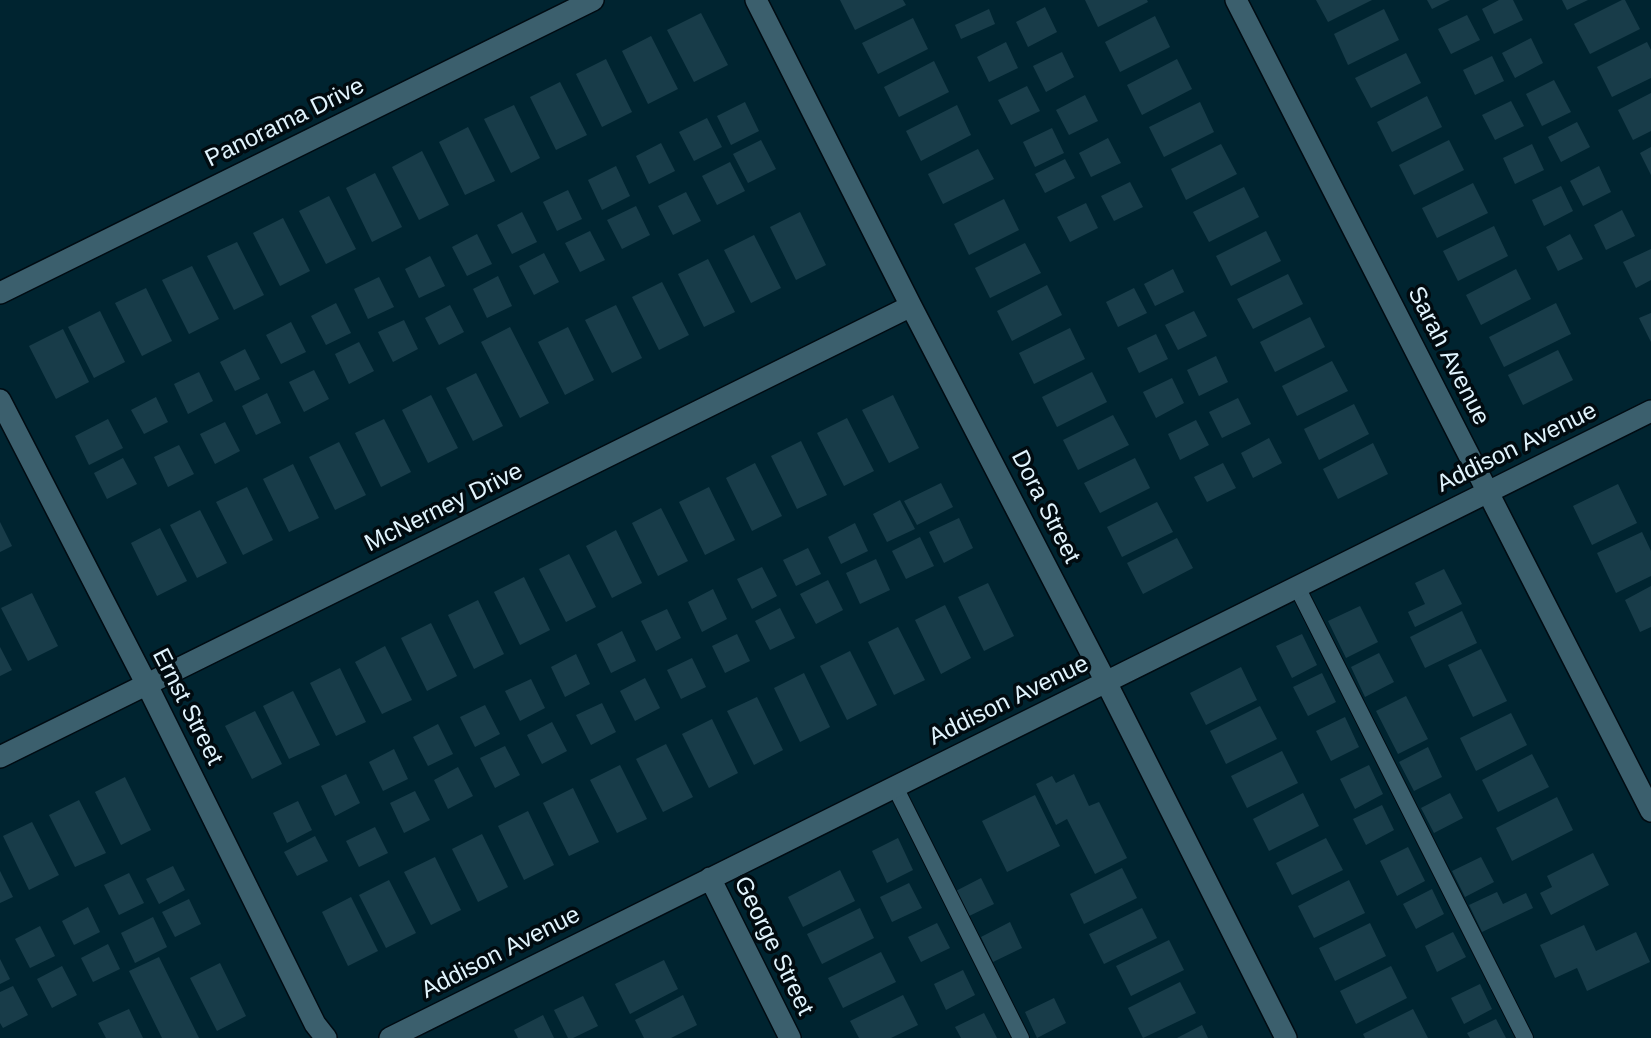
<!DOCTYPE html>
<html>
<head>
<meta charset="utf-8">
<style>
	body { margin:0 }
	canvas { display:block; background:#002430 }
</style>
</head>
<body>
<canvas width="1651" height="1038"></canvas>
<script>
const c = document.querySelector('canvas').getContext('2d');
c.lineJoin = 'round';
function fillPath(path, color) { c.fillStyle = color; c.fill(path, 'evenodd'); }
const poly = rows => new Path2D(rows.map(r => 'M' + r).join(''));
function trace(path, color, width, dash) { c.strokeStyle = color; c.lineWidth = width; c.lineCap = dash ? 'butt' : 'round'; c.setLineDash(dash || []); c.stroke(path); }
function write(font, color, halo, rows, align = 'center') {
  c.font = font + ' Arial,sans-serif'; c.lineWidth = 7; c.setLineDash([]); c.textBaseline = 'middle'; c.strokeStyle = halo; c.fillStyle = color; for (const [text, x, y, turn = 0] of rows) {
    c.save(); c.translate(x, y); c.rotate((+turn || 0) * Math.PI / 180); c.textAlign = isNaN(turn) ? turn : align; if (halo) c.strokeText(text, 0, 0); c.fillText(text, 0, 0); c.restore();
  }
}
fillPath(poly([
	[840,0,903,0,906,5,855,30],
	[1085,0,1147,0,1148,2,1098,27],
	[1316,0,1372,0,1328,22],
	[1427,0,1450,0,1432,9],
	[1499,0,1513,0,1523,20,1494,34,1482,9],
	[1562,0,1588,0,1567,10],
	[1622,0,1625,0,1640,29,1590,54,1574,24],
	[1045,7,1057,32,1028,47,1016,22],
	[989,9,995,24,961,39,955,25],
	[1384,9,1399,40,1348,65,1334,34],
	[701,13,728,65,694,82,667,30],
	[1467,15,1480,40,1451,54,1438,29],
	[1155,16,1170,47,1120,72,1105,42],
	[913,18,928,49,878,74,862,43],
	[651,36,678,89,648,104,622,51],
	[1531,38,1543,63,1515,78,1502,53],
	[1006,42,1018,68,989,82,977,57],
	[1647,42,1651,50,1651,78,1612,97,1597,67],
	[1062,52,1074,77,1046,92,1033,66],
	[1406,53,1421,83,1371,108,1355,78],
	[1492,56,1504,81,1475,95,1463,70],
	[606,59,632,112,602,127,576,74],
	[1177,59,1192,89,1142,115,1127,85],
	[934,61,949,92,899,117,884,87],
	[1554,80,1571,112,1542,126,1526,94],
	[560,82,587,135,556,150,530,97],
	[1027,86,1040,111,1011,125,998,100],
	[1651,93,1651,131,1633,140,1618,110],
	[1085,95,1098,121,1069,135,1056,110],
	[1427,96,1442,127,1392,152,1377,122],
	[1511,101,1524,126,1495,140,1482,115],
	[745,102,759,131,731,145,717,116],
	[1200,102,1214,132,1164,157,1149,127],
	[514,105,540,158,511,173,484,119],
	[957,105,971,135,921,161,906,131],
	[707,118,722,147,694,161,679,132],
	[1577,122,1590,147,1561,162,1548,137],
	[468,127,495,181,465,195,439,142],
	[1052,128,1064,153,1035,167,1023,142],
	[1108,138,1121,163,1091,177,1079,153],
	[761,140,776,169,748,183,733,154],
	[1449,140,1464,170,1414,195,1399,165],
	[661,143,675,171,649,184,636,156],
	[1221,144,1237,174,1186,200,1171,169],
	[1532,144,1544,170,1515,184,1503,158],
	[1651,147,1651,175,1640,153],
	[978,149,994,179,943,204,928,174],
	[422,151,449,205,419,220,392,167],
	[1065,159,1075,178,1045,193,1035,174],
	[730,162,745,191,717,205,702,176],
	[616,166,630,196,602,210,588,180],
	[1599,166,1611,192,1583,206,1570,181],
	[375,173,402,227,372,242,346,188],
	[1130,182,1143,207,1114,221,1101,196],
	[1473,183,1488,213,1437,238,1422,208],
	[1561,186,1573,211,1544,226,1532,200],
	[1244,187,1259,217,1209,242,1193,212],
	[568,190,582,219,557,231,543,202],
	[686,192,701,221,673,235,658,206],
	[329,196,356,249,326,264,299,211],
	[1004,199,1019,230,969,255,954,224],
	[1086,203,1098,228,1070,242,1057,217],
	[636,206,650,235,622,249,607,220],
	[1622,210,1635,236,1606,250,1594,225],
	[522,212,537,242,512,254,497,225],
	[800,212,826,265,796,280,770,227],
	[283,218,310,271,280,286,253,233],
	[1494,226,1508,256,1458,281,1443,251],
	[590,231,605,260,580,272,565,243],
	[1266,231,1281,261,1231,286,1216,256],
	[477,234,492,264,467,276,452,247],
	[1570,234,1583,259,1558,271,1546,247],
	[754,235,781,288,751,303,724,250],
	[237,242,264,295,234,310,207,256],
	[1025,243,1041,273,990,298,975,268],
	[1651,249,1651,280,1636,288,1623,262],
	[544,253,559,282,534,295,519,266],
	[430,256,445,286,419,298,405,269],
	[708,259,735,312,704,327,678,274],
	[192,266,219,319,189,334,162,280],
	[1173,269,1184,292,1155,306,1144,284],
	[1516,269,1531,299,1481,325,1466,295],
	[1288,274,1303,304,1253,329,1237,299],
	[498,276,512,306,487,318,473,289],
	[379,277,394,307,368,319,354,289],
	[662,282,689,335,659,350,632,297],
	[1047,285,1062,315,1012,341,997,311],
	[146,288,172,341,142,356,115,303],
	[1134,288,1147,313,1118,327,1106,302],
	[336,303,351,333,326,345,311,316],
	[1556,303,1571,334,1504,367,1489,337],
	[450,305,464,332,439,345,425,318],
	[616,305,642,358,612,373,585,320],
	[100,311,125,362,94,378,68,327],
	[1194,311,1207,336,1178,350,1165,325],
	[1651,313,1651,342,1639,318],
	[1310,317,1325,347,1275,372,1260,342],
	[404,320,418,349,393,362,378,332],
	[291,322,306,352,281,364,266,335],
	[510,327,549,403,520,418,481,342],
	[568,327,594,380,565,395,538,342],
	[1070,328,1085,359,1034,384,1019,353],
	[63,329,89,382,56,399,29,346],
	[1156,334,1168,359,1139,373,1127,348],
	[359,342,374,371,349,384,335,354],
	[245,349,260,379,235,391,220,362],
	[1558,350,1573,380,1523,405,1508,375],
	[1216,356,1228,382,1199,396,1187,370],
	[1332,361,1348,391,1297,416,1282,386],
	[314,370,329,399,304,412,289,382],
	[199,372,213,401,188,414,174,384],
	[1092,372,1107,402,1057,427,1042,397],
	[476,373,503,426,473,441,446,388],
	[1172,378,1184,403,1156,418,1143,392],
	[267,393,281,423,256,435,242,406],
	[431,395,458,448,428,463,402,410],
	[893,395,919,448,889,463,862,410],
	[156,397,168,422,144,434,131,410],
	[1238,398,1251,424,1222,438,1209,412],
	[1354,404,1369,434,1319,460,1304,429],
	[1113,415,1129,445,1078,470,1063,440],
	[847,418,874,471,844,486,817,433],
	[108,419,123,448,89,465,75,436],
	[384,419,411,472,381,487,355,433],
	[1196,420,1209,445,1180,460,1168,434],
	[225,422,240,451,215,464,200,434],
	[1269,438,1282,463,1253,478,1241,453],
	[801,441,827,495,797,509,771,456],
	[339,442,366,495,335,510,309,457],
	[1373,443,1388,474,1338,499,1323,469],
	[179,445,194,474,168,487,154,457],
	[123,458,137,484,107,499,94,473],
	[1135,458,1150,488,1100,513,1084,483],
	[755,463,782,516,752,531,726,478],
	[1223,463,1236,488,1207,502,1194,477],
	[293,464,319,518,289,532,263,479],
	[941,483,953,507,917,525,904,501],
	[1618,484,1637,523,1592,545,1573,506],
	[247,487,273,540,243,555,216,502],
	[709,487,735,540,705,555,679,502],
	[900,500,915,529,887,542,873,514],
	[1157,502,1173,532,1122,557,1107,527],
	[661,508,688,561,658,576,632,523],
	[200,510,227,563,197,578,170,525],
	[959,518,973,548,944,563,929,532],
	[0,522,12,546,0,552],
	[855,523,868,551,841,564,828,537],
	[160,528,187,581,157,596,131,543],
	[616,530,642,583,612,598,586,546],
	[1642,532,1651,551,1651,576,1616,593,1597,553],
	[920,537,934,566,906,579,892,551],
	[1177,538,1193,568,1143,594,1127,563],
	[808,548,821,574,796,586,783,560],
	[569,554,596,607,566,622,539,569],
	[876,559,890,590,860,604,846,573],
	[762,567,777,596,752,609,737,579],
	[1444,569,1462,604,1415,627,1408,612,1425,604,1415,583],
	[524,577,550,630,520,645,494,592],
	[828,580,843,610,816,624,800,594],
	[988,583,1014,636,984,651,958,597],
	[1651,586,1651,627,1640,632,1625,600],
	[713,589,727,619,702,632,688,602],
	[32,593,58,646,28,661,1,608],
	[478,600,504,654,474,669,448,615],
	[945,605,971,658,941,674,915,620],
	[1360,606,1378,642,1346,658,1328,621],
	[780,608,795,638,770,650,755,621],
	[667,609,681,638,656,651,641,621],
	[1462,611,1477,643,1425,668,1410,637],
	[431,623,457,676,427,691,401,638],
	[898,627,925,680,894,695,868,642],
	[622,631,636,661,611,673,597,644],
	[737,634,750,661,725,673,712,646],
	[1302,634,1317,665,1292,678,1276,646],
	[385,646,412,700,382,714,355,662],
	[0,647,12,670,0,676],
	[1481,649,1507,701,1473,717,1448,665],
	[850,651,877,705,847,720,820,666],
	[1379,653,1394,682,1365,697,1351,667],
	[576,654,590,684,565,697,551,667],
	[692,658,706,687,681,699,667,670],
	[1241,667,1257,700,1206,725,1190,693],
	[340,668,366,722,336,736,310,683],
	[804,673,830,727,800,742,774,688],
	[1322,673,1336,702,1308,716,1293,687],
	[645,678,660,708,635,721,620,691],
	[531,679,545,708,520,721,505,691],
	[293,691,320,745,289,759,263,706],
	[1406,696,1428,739,1398,754,1376,711],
	[757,697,783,750,754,765,727,711],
	[602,703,616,732,591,745,576,715],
	[485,705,500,734,475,747,460,717],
	[1260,706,1277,739,1226,764,1210,731],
	[255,711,282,764,252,779,225,726],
	[1511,713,1527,745,1476,771,1460,738],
	[1345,717,1359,747,1331,761,1316,731],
	[712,719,738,773,709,788,682,734],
	[552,722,567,751,542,764,527,735],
	[438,724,453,754,428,766,413,737],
	[666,744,693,797,663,812,636,759],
	[505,746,520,775,495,788,480,758],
	[1428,747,1442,777,1414,791,1399,762],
	[394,749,408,779,383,791,369,762],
	[1282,751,1298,783,1247,808,1231,776],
	[1532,754,1549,787,1498,812,1482,780],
	[620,765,647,819,617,833,590,780],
	[1369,765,1383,794,1355,809,1340,779],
	[458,767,473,796,448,809,434,780],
	[346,774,360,803,335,816,321,786],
	[1074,774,1089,806,1099,802,1127,858,1095,874,1067,819,1056,825,1036,784,1052,776,1056,783],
	[125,777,151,830,121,845,95,792],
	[573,788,599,842,569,856,543,803],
	[415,791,430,820,404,833,390,803],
	[1303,793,1319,826,1269,851,1253,819],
	[1450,793,1463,818,1434,833,1421,808],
	[1035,795,1060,846,1007,872,982,821],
	[1557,797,1573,830,1512,861,1496,828],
	[79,800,106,853,75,867,49,815],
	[298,801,312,830,287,843,273,813],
	[1382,805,1394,830,1366,845,1353,819],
	[528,811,554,865,524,880,498,826],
	[32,822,59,875,29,890,3,836],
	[375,827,388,853,359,867,346,841],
	[482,834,508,887,478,902,452,849],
	[315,836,328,861,297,876,284,852],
	[898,838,913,870,887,883,872,851],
	[1326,838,1343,870,1292,895,1276,863],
	[1408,847,1425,881,1397,896,1380,861],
	[1593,853,1609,885,1551,915,1540,893,1552,887,1547,876],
	[435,857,461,910,431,925,404,872],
	[1481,857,1494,882,1465,897,1452,871],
	[173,866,185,890,159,904,146,879],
	[1122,868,1137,898,1084,924,1070,894],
	[840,870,855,901,803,927,788,897],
	[0,871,13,897,0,903],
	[129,873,144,903,119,915,104,885],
	[981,878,994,904,965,918,952,893],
	[389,880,416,933,386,948,359,895],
	[1349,880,1365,913,1314,938,1298,906],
	[909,883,922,908,892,922,880,897],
	[1432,889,1444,914,1416,929,1403,904],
	[1497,892,1503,904,1526,893,1533,908,1482,932,1469,905],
	[351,897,378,951,348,966,322,912],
	[189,899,201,924,175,937,162,912],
	[88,907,100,932,74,945,62,921],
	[860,908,874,938,822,964,807,934],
	[1142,908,1157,938,1104,964,1089,934],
	[153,917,167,947,135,963,121,933],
	[1010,922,1022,948,993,962,981,937],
	[937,923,950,948,921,962,908,937],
	[1370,923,1386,956,1335,981,1319,948],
	[1584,925,1596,951,1636,932,1650,962,1587,991,1577,968,1555,978,1540,945],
	[40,926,55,956,30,968,15,939],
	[1453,932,1466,957,1437,972,1425,946],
	[1169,940,1184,970,1131,996,1116,966],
	[108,944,120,969,93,982,81,958],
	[881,952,896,982,843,1008,828,978],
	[159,957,199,1038,162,1038,129,971],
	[0,959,10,979,0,984],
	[664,960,678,989,630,1014,615,984],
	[220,963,246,1016,217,1031,190,978],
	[62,966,77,995,52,1008,37,979],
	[1391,966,1407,998,1356,1024,1340,991],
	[963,970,975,995,946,1010,934,984],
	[1180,982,1196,1013,1143,1038,1128,1008],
	[1480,984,1492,1009,1464,1024,1451,998],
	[13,986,28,1015,3,1028,0,1023,0,992],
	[683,995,697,1025,671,1038,644,1038,635,1020],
	[903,995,918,1025,891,1038,859,1038,850,1021],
	[583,996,598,1026,573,1038,568,1038,554,1010],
	[1054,998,1066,1023,1037,1038,1025,1012],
	[129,1009,143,1038,106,1038,98,1023],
	[1413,1009,1428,1038,1365,1038,1363,1034],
	[984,1013,997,1038,961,1038,955,1027],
	[543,1015,554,1038,518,1038,514,1030],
	[1496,1019,1506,1038,1470,1038,1467,1033],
	[1202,1025,1208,1038,1177,1038]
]), '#183c49');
const service = poly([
	[1297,587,1525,1038],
	[895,787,1021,1038]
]);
const minor = poly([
	[756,0,911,306,1106,682,1286,1038],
	[1236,0,1651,811],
	[0,293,593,0],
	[0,400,147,685,315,1024,326,1038],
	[0,757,911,306],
	[710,878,790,1038],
	[390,1038,1651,411]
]);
trace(service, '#000b12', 18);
trace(minor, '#000b12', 24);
trace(service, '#3b5f6d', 16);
trace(minor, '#3b5f6d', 21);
write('24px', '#e1f4fd', '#010b10', [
	["Panorama Drive",285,123,-26],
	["Sarah Avenue",1448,356,63],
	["Addison Avenue",1517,448,-26],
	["Dora Street",1045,507,63],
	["McNerney Drive",444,508,-26],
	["Addison Avenue",1009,701,-26],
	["Ernst Street",187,707,63],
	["George Street",773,946,64],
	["Addison Avenue",501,953,-27]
]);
</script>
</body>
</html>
